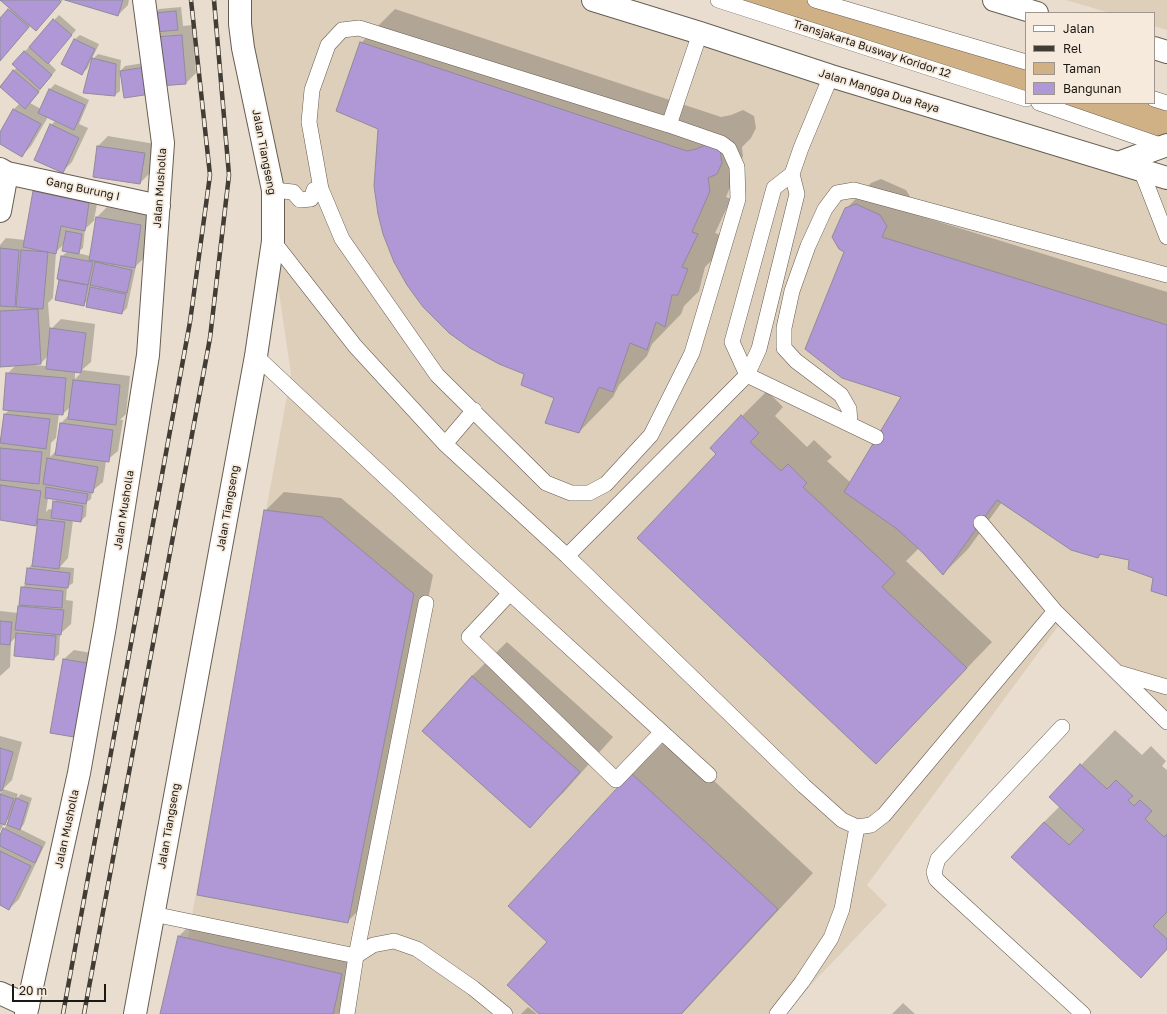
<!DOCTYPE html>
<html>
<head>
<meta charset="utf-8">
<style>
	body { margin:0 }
	#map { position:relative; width:1167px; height:1014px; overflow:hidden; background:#e8ddce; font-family:"Golos Text",sans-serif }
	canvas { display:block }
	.legend { position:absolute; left:1025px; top:12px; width:130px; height:92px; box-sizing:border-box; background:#f5eadc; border:1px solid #9e968c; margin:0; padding:5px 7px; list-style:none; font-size:12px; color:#1c1813 }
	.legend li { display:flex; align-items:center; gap:8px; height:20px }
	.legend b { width:20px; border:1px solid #9e968c }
	.scale { position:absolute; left:12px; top:984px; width:94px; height:18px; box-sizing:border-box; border:2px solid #1c1813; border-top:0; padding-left:5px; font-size:12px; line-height:14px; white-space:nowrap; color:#1c1813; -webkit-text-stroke:3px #f5eadc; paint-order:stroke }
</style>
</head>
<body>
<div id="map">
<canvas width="1167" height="1014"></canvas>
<ul class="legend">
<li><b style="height:5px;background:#fff"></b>Jalan</li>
<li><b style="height:5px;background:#413c35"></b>Rel</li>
<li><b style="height:11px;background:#d0b085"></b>Taman</li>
<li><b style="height:11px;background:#af98d5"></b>Bangunan</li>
</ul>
<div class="scale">20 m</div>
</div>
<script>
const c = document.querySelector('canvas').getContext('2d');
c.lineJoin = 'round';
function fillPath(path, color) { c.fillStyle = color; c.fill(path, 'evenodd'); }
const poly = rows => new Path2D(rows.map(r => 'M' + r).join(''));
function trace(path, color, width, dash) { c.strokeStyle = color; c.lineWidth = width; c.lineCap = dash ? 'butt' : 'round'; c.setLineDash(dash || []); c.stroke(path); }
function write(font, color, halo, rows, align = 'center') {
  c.font = font + ' "Golos Text",sans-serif'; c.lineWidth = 3.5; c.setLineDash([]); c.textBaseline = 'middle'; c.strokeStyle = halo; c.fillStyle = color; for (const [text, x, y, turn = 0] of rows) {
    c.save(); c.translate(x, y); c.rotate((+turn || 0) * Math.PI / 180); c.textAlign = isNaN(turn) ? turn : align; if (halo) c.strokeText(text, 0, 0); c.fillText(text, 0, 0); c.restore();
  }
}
fillPath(poly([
	[240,0,601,0,1167,178,1167,726,1064,618,867,885,887,905,783,1014,174,1014,291,374,243,48],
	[1066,0,1167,0,1167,30,1154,26,1154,13,1110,13]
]), '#decfbb');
fillPath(poly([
	[711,0,819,0,1026,62,1026,102],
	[1030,103,1167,103,1167,147,1164,147]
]), '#d0b085');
fillPath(poly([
	[2,0,63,0,36,29,31,25,0,60,0,20,11,8],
	[69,0,129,0,128,5,118,15],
	[181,7,183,26,192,25,196,73,186,83,160,85,156,37,162,31,155,13,159,9],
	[395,9,721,117,731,115,743,110,754,116,756,128,751,138,742,147,743,156,726,197,731,199,715,233,721,235,712,260,705,267,699,291,684,306,681,314,652,344,647,356,619,385,613,397,579,432,556,397,525,374,379,128,361,43],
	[59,15,76,30,48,62,56,70,30,103,41,109,50,89,55,84,89,100,79,124,88,128,72,162,62,172,51,125,56,120,48,117,31,146,22,156,0,143,0,134,14,109,20,103,0,86,17,67,13,64],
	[80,35,99,44,87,69,82,73,63,63,75,39],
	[98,54,121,60,120,71,125,66,150,62,155,88,120,74,120,91,115,95,93,59],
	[108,136,155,144,150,173,140,183,94,176,98,146],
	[881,179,906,190,912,200,907,212,1167,292,1167,595,1154,577,1130,560,1102,553,1098,557,1002,502,968,549,943,574,919,548,906,561,992,642,901,737,717,454,742,416,767,391,783,407,775,416,807,447,814,440,832,457,827,461,851,483,902,397,845,251,846,209,871,183],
	[43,181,99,193,94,220,107,207,150,216,145,257,136,266,127,308,122,313,89,300,83,305,60,281,62,278,58,278,62,256,68,251,64,244,56,252,53,298,48,303,50,330,61,319,95,324,91,362,82,370,130,376,126,414,120,420,123,420,118,451,106,461,103,482,92,491,91,499,87,502,86,516,81,521,73,520,68,558,60,567,74,568,73,583,67,587,66,600,73,601,71,624,60,634,59,654,54,659,17,636,11,642,10,667,0,676,0,611,18,613,22,588,26,583,28,569,32,564,39,521,35,525,0,519,0,440,2,438,5,414,10,409,7,374,16,365,0,366,0,245,6,238,25,240,34,191],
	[97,218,90,256,77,253,83,248,85,229],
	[48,356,47,366,33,365,41,363],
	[75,371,82,372,75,379],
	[71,406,70,414,61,423,57,450,50,457,51,443,56,438,59,413,63,414],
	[48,498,57,499,54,502,53,510,49,509,46,512],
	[284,492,341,498,433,575,366,903,347,922,265,511],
	[507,642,613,737,564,792,530,826,423,731,472,676],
	[74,650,103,655,90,727,64,659],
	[1115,730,1142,755,1151,746,1166,761,1162,766,1167,770,1167,950,1141,976,1044,822,1060,806,1050,797],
	[0,736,22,742,12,780,3,789,18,794,16,799,21,794,32,798,24,824,20,829,46,842,19,899,9,909,0,904,0,837,10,818,4,823,0,831,0,793,3,791,0,790],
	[668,738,813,873,682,1014,541,1014,548,942,632,774],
	[198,917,360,955,347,1014,161,1014,179,936],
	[903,1003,915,1014,892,1014],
	[528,1007,537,1014,521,1014]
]), '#0003');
const building = poly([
	[0,0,59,0,61,2,36,31,0,0],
	[65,0,123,0,118,16,65,0],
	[8,9,29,27,0,61,0,18,8,9],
	[176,11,178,30,155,32,154,13,176,11],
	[53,19,72,35,48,64,29,47,53,19],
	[182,35,186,84,159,86,155,37,182,35],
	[74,39,95,49,82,75,61,64,74,39],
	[360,42,687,151,696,149,708,144,720,150,722,163,717,174,708,178,710,191,692,232,698,234,682,267,688,269,678,295,672,295,665,327,656,322,647,350,630,343,613,392,599,387,579,433,545,423,554,398,521,385,524,374,499,364,470,348,449,333,423,307,407,285,394,262,383,234,378,214,374,186,378,129,336,111,360,42],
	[24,51,52,75,40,89,12,64,24,51],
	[92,58,116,64,115,96,83,93,92,58],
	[146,67,151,94,124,98,120,71,146,67],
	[13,70,39,92,25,109,0,87,13,70],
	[49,89,85,105,74,130,38,113,49,89],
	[13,109,41,124,22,157,0,144,0,132,13,109],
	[50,124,79,138,63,173,34,160,50,124],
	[97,146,145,153,140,184,93,177,97,146],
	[33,191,89,203,85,231,61,226,56,254,23,247,33,191],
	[856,204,880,215,887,226,882,237,1167,325,1167,596,1151,591,1153,578,1128,569,1129,560,1100,554,1098,558,1071,550,997,500,943,575,923,553,897,529,844,492,901,397,842,378,805,349,844,252,839,249,832,237,845,208,856,204],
	[96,217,141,225,135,268,89,260,96,217],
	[66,231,82,234,79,254,62,251,66,231],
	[0,248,19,250,15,307,0,306,0,248],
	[21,250,48,252,43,309,16,307,21,250],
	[61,256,93,262,88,285,57,279,61,256],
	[95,262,132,270,127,293,90,285,95,262],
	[59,280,88,285,84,306,55,300,59,280],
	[90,287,126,294,122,314,86,307,90,287],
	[38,309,41,364,0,367,0,311,38,309],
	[50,328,86,333,81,373,46,369,50,328],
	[6,373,66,378,63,415,3,410,6,373],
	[73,380,120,385,116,425,68,419,73,380],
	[4,414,50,419,46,449,0,443,4,414],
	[741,415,759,433,750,442,781,471,788,464,807,483,803,487,895,573,882,587,967,668,876,764,637,538,716,454,710,448,741,415],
	[60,423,113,430,109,462,55,455,60,423],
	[0,448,42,452,39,484,0,480,0,448],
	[47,458,98,467,93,493,43,484,47,458],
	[0,485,41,491,36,526,0,520,0,485],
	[46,487,88,494,86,504,45,498,46,487],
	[53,501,83,506,81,522,51,518,53,501],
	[264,510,322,517,414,594,348,923,197,895,264,510],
	[38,519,65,522,59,569,32,566,38,519],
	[27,568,70,573,68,588,25,584,27,568],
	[21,587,63,591,62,608,19,605,21,587],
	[18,606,64,610,61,635,15,630,18,606],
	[0,621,12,622,10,645,0,644,0,621],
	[16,633,56,636,54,660,14,656,16,633],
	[63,659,93,664,80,738,50,733,63,659],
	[472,676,580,772,530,828,422,731,472,676],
	[0,748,13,752,2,791,0,791,0,748],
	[1080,764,1107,789,1116,780,1133,796,1128,800,1134,806,1140,800,1152,811,1145,819,1164,837,1167,834,1167,912,1153,926,1167,939,1167,949,1141,978,1011,857,1044,822,1069,845,1084,830,1049,797,1080,764],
	[631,773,778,909,681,1014,539,1014,507,985,547,942,508,906,631,773],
	[0,794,14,799,5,825,0,823,0,794],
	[16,798,28,803,20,830,7,825,16,798],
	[3,828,42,847,35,863,0,846,0,835,3,828],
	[0,851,31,866,9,910,0,905,0,851],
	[178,936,342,974,333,1014,160,1014,178,936]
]);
fillPath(building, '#af98d5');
trace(building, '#908b9a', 1);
const service = poly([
	[718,0,1026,99],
	[815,0,1026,62],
	[359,28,669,125,721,143,729,149,737,167,738,199,692,353,651,435,606,484,589,493,571,493,546,483,437,375,342,239,321,189,309,122,312,90,328,45,342,30,359,28],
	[831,76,801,148,792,174,797,194,759,349,747,375,876,437],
	[1154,99,1167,103],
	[1039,103,1166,147],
	[669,125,700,33],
	[1141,170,1167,237],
	[273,190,293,192,300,200,311,199,314,190,321,189],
	[273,241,355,346,445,444,567,556,804,786,842,820,857,827,871,825,884,815,1055,611],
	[256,356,465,552,709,775],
	[850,424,849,409,841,395,796,361,784,348,784,328,792,291,808,246,825,209,837,193,854,190,1167,275],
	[445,444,474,410],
	[981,523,1055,611,1167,722],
	[567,556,747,375,732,342,774,188,792,174],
	[510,593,469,637,616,780,662,732],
	[1119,673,1167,687],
	[1062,727,938,859,934,872,936,879,941,884,1083,1014],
	[153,914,356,956,426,603],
	[347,1014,356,956,373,945,394,941,417,949,473,988,505,1014],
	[777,1014,802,982,831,938,842,909,857,827]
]);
const minor = poly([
	[0,169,7,173,0,211],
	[7,173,159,206],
	[0,993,28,1006],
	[26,1014,79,773,105,626,148,355,163,143,144,0]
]);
const tertiary = poly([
	[135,1014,256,356,273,241,273,190,243,48,240,24,240,0]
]);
const secondary = poly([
	[593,0,700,33,831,76,1167,178],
	[994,0,1037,13],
	[1154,48,1167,52],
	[1118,163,1167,145]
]);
trace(service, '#675d51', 16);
trace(minor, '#675d51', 24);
trace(tertiary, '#675d51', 24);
trace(secondary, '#675d51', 24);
trace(service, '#fff', 15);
trace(minor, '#fff', 22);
trace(tertiary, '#fff', 22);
trace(secondary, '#fff', 22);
const rail = poly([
	[63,1014,190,322,210,175,191,0],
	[84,1014,210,338,229,175,214,0]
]);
trace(rail, '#413c35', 4.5);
trace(rail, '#f5eadc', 3, [9]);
write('11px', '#1c1813', '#f5eadc', [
	["Transjakarta Busway Koridor 12",872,49,18],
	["Jalan Mangga Dua Raya",879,91,17],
	["Jalan Tiangseng",264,152,79],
	["Jalan Musholla",160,188,-86],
	["Gang Burung I",83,189,12],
	["Jalan Tiangseng",228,508,-80],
	["Jalan Musholla",124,510,-81],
	["Jalan Tiangseng",169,826,-80],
	["Jalan Musholla",67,829,-78]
]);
</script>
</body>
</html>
